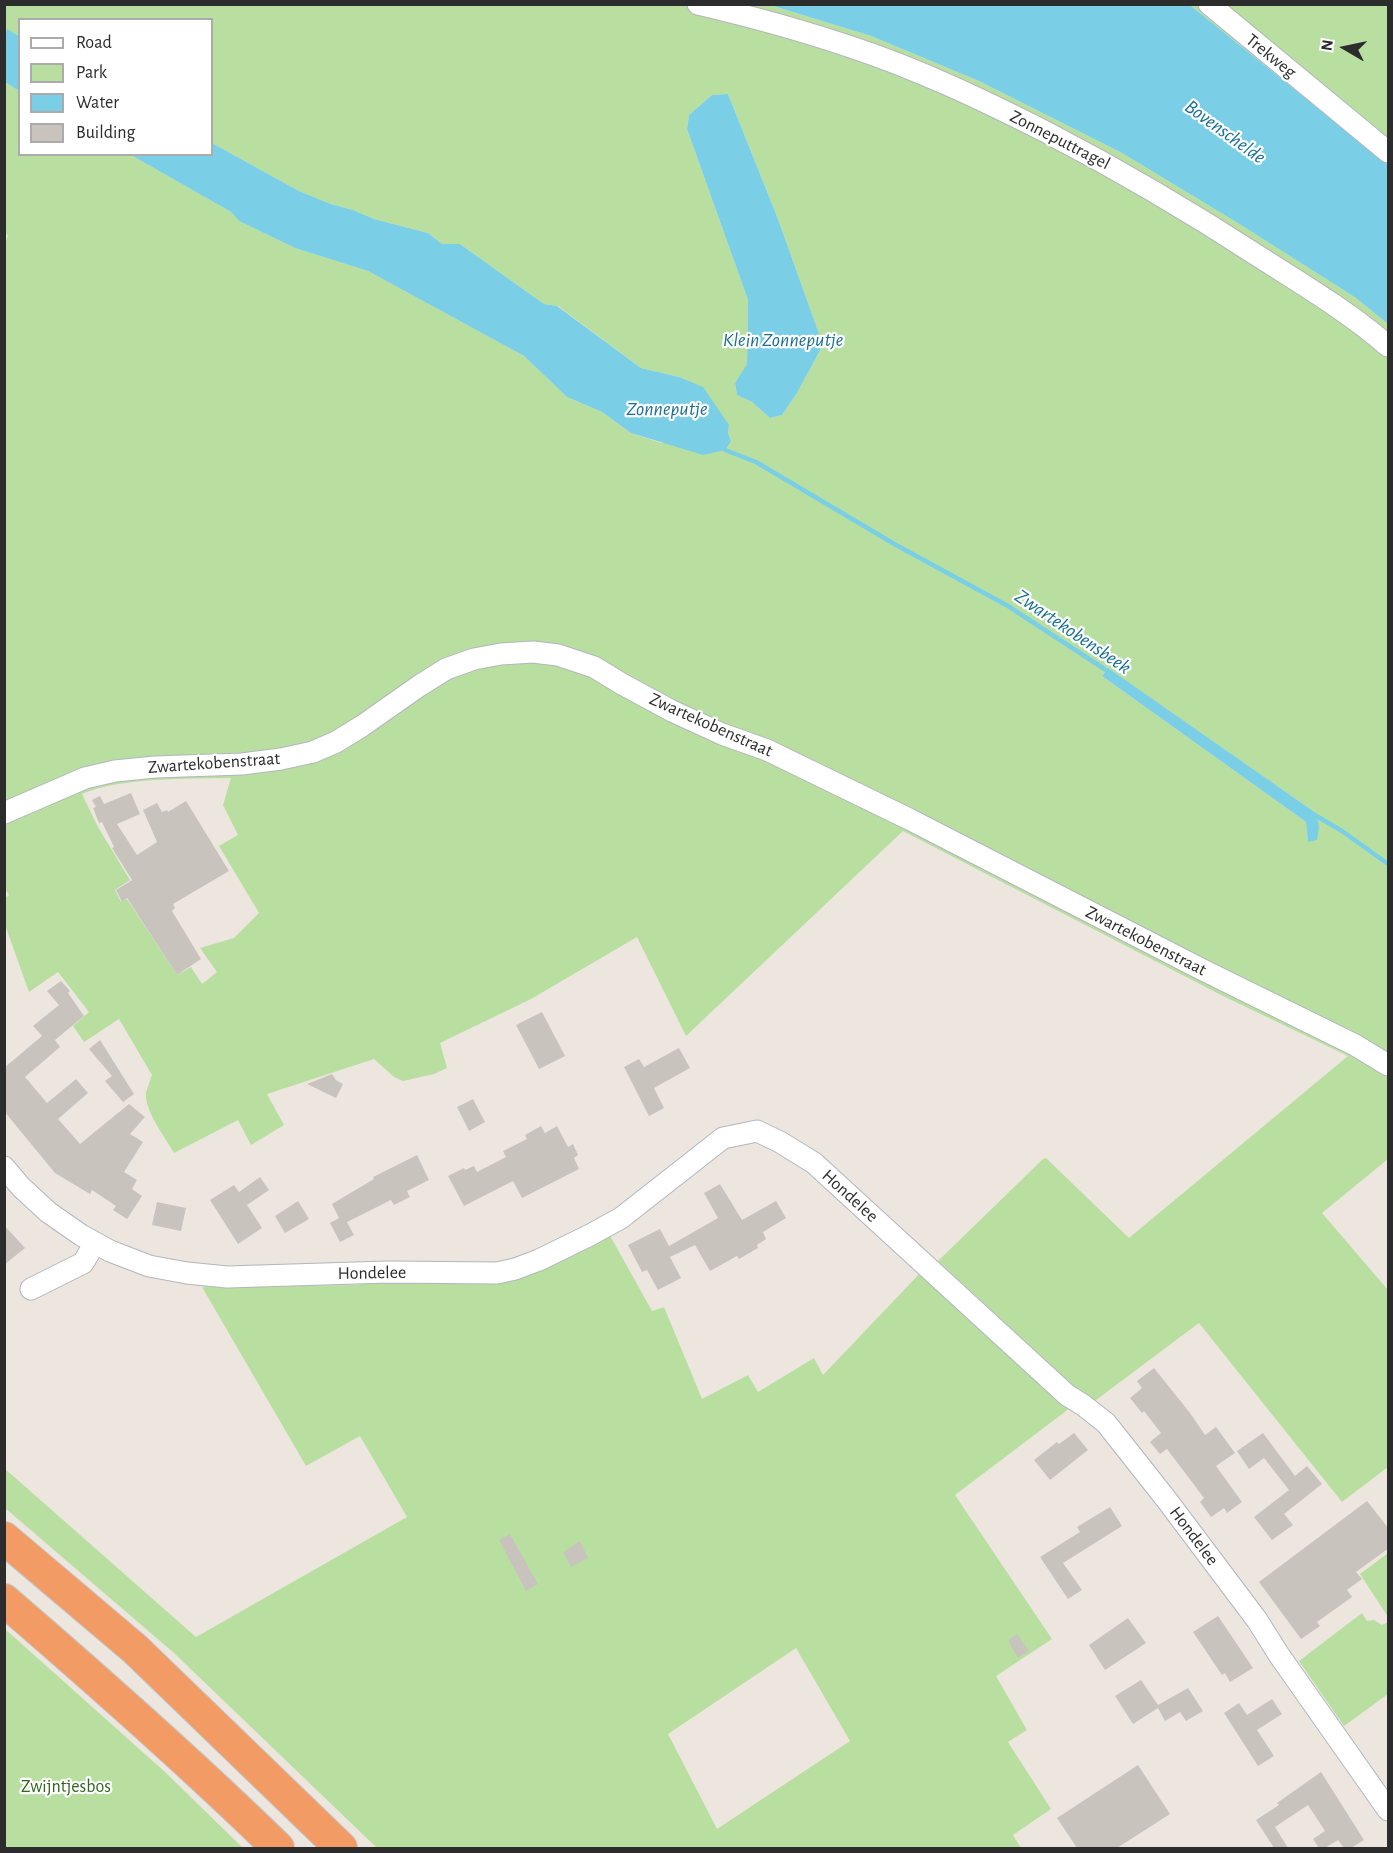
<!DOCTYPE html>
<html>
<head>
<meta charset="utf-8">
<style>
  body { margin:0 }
  #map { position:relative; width:1393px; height:1853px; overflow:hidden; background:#ece6df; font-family:"Alegreya Sans",sans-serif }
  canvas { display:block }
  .frame { position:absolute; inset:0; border:6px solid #2c2c2c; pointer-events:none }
  .legend { position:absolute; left:18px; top:18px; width:195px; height:138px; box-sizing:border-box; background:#fff; border:2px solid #ababab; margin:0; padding:8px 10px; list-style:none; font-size:18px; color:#2c2c2c }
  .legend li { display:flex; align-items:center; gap:12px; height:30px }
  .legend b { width:30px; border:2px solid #ababab }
  .north { position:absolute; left:1315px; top:18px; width:60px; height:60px; -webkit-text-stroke:4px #fff; paint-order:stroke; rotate:279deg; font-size:16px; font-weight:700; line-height:24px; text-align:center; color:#2c2c2c }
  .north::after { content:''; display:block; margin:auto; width:21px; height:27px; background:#2c2c2c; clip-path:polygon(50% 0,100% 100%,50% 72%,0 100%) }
</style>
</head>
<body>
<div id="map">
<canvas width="1393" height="1853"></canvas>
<div class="frame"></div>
<ul class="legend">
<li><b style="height:8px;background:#fff"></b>Road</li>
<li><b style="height:16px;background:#b8dfa0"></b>Park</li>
<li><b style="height:16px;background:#7acfe6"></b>Water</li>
<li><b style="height:16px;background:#c8c4bd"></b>Building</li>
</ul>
<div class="north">N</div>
</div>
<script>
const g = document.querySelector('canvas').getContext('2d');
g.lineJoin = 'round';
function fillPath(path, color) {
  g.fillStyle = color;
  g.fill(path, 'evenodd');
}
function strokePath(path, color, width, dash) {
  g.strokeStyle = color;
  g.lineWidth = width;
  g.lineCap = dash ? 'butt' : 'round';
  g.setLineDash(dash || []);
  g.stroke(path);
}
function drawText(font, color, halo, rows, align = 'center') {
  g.font = font + ' "Alegreya Sans",sans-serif';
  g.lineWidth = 4.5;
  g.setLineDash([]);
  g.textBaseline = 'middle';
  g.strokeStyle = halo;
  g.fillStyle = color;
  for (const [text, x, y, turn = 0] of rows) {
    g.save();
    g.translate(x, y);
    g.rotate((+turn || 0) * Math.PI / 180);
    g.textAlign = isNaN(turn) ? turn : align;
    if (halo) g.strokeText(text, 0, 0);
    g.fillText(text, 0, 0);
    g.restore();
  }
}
const green = new Path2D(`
  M5 4 770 5 871 36 979 81 1122 153 1241 225 1356 298 1388 324V1159L1322 1213 1388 1290V1467L1342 1502 1199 1323 1092 1403 938 1261 1043 1159 1046 1158 1129 1238 1348 1056 1221 995 903 831 686 1036 637 937 531 999 440 1043 447 1068 434 1074 403 1081 394 1077 374 1059 267 1094 284 1125 251 1145 238 1120 174 1153C166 1139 144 1110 146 1093 147 1088 150 1081 152 1075L119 1019 84 1042 73 1026 89 1012 58 972 29 992 5 925V898L9 895 4 887V246L8 235 4 233 5 82 19 91 20 154 131 155 231 212 239 221 295 248 368 271 524 356 567 397 602 412 631 433 661 443 731 441 728 433 729 425 679 377 641 368 558 306 544 304 460 244H442L428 233 374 219 353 210 331 204 299 191 212 143V20H20L19 36 8 30 5 37ZM728 94 778 219 823 345 797 393 782 415 770 418 752 402 737 395 735 383 747 365 748 300 687 129 689 115 712 95ZM1107 668 1316 813 1308 841 1306 822 1102 676ZM231 778 223 805 238 835 219 846 259 913 234 938 200 948 217 972 202 984 191 967 177 975 127 899 121 902 115 890 130 880 98 827 82 794C121 777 188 779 231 778Z
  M1190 5H1388V165Z
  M608 1232 652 1311 664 1307 702 1399 748 1375 758 1392 814 1358 823 1375 924 1269 1070 1408 955 1495 1052 1639 996 1676 1027 1730 1008 1742 1051 1809 1013 1835 1021 1848H377L174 1653 5 1508 4 1468 196 1637 407 1517 360 1436 306 1466 202 1287 357 1285 380 1280 535 1272 571 1256ZM796 1648 850 1741 717 1829 668 1734Z
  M1388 1553V1617L1360 1574Z
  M1362 1613 1367 1621 1374 1620 1382 1625 1388 1622V1694L1344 1726 1299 1661Z
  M5 1629 165 1772 243 1848H5Z`);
const water = new Path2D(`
  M770 5H1190L1388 165V324L1356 298 1241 225 1122 153 979 81 871 36Z
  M7 29 19 36V91L5 82V37Z
  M728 94 778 219 823 345 797 393 782 415 770 418 752 402 737 395 735 383 747 364 748 300 687 129 689 115 712 95Z
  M212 143 299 191 331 204 353 210 374 219 428 233 442 244H460L544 304 557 306 641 368 679 377 703 387 729 425 728 433 731 441 725 450 703 455 631 433 602 412 567 397 524 356 368 271 295 248 239 221 231 212 131 155 212 154Z
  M1108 668 1316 813 1319 827 1317 840 1308 842 1306 822 1102 676Z`);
const stream = new Path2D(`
  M725 450 756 462 896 545 1008 606 1109 672
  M1313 814 1342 831 1388 864`);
const building = new Path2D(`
  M131 793 140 814 117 824 137 855 157 842 143 810 157 803 162 812 167 810 168 812 186 801 229 871 173 904 175 908 172 911 201 959 177 975 127 898 122 902 116 890 132 880 112 848 114 847 102 822 99 823 93 808 96 807 92 800 100 796 104 804Z
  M61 981 70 991 68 993 84 1016 55 1040 60 1047 25 1077 47 1103 76 1079 88 1093 58 1119 80 1144 129 1104 145 1117 130 1134 143 1142 124 1172 137 1180 132 1189 142 1196 127 1219 113 1210 116 1206 92 1190 90 1194 55 1173 4 1111V1068L42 1036 33 1026 59 1005 47 991Z
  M542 1012 565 1056 539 1069 516 1025Z
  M100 1040 134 1094 123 1102 105 1081 112 1076 89 1049Z
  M679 1048 690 1068 654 1088 664 1108 649 1116 624 1067 639 1059 644 1067Z
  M332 1074 336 1080 343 1084 336 1098 307 1084Z
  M473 1099 485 1122 469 1131 457 1107Z
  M541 1126 545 1133 557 1126 568 1147 573 1144 578 1155 574 1158 579 1169 522 1198 513 1181 464 1206 448 1176 464 1168 465 1170 474 1166 477 1172 506 1157 503 1151 527 1139 525 1135Z
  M417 1155 429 1180 407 1191 410 1197 394 1205 391 1200 347 1222 354 1235 340 1242 330 1223 339 1218 332 1204 374 1179 373 1177Z
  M260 1177 269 1190 247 1205 262 1228 238 1244 210 1200 234 1185 239 1192Z
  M720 1184 742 1220 776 1201 786 1218 763 1232 766 1239 757 1245 758 1248 739 1259 737 1256 710 1271 695 1245 670 1257 681 1278 658 1290 647 1270 642 1272 628 1245 660 1229 669 1246 718 1218 704 1193Z
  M298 1201 309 1219 285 1233 275 1216Z
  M157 1202 186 1208 181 1231 152 1225Z
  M4 1225 25 1248 4 1265Z
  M1154 1368 1190 1413 1205 1435 1216 1427 1235 1453 1216 1466 1242 1502 1227 1513 1224 1508 1211 1517 1200 1502 1204 1498 1167 1449 1160 1454 1150 1442 1161 1433 1144 1411 1142 1413 1130 1398 1142 1388 1137 1381Z
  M1074 1433 1088 1450 1050 1480 1034 1460 1057 1442 1059 1444Z
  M1263 1433 1295 1476 1307 1466 1322 1484 1284 1514 1293 1525 1272 1540 1254 1517 1289 1490 1264 1458 1249 1469 1237 1451Z
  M1367 1501 1389 1529V1548L1356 1572 1362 1579 1347 1590 1352 1597 1317 1622 1320 1626 1301 1639 1259 1582Z
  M1110 1507 1122 1526 1063 1563 1082 1590 1068 1599 1040 1557 1080 1532 1077 1527Z
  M510 1534 538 1584 526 1591 499 1540Z
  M580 1541 588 1558 571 1567 563 1552Z
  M1218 1616 1253 1668 1230 1682 1225 1673 1222 1675 1193 1632Z
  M1128 1618 1146 1643 1105 1670 1089 1645Z
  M1017 1634 1029 1651 1018 1658 1008 1641Z
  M1141 1680 1158 1705 1188 1688 1203 1711 1186 1721 1180 1712 1165 1721 1158 1708 1133 1724 1115 1696Z
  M1272 1699 1282 1714 1257 1730 1274 1756 1258 1766 1224 1713 1239 1703 1247 1715Z
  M1138 1765 1170 1814 1117 1848H1077L1057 1818Z
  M1321 1772 1364 1840 1351 1848H1344L1338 1840 1325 1848H1319L1313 1839 1325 1831 1308 1805 1275 1827 1288 1848H1274L1256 1820 1279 1805 1277 1803Z`);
const minor = new Path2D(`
  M698 4C749 16 801 30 851 47 918 69 983 100 1046 132 1119 170 1189 211 1258 256 1302 284 1349 312 1388 346
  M1209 4 1388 152
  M4 813 85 778 115 771 155 767 242 764 281 759 313 752 336 742 362 726 419 686 446 669 474 659 501 654 533 652 558 655 594 667 622 684 672 711 722 734 767 750 909 819 1201 969 1355 1045 1388 1065
  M4 1167 21 1187 48 1212 81 1235 110 1251 149 1266 187 1273 227 1277 388 1272 497 1273 515 1269 539 1260 590 1235 621 1218 723 1138 757 1131 780 1142 814 1163 1067 1395 1083 1405 1106 1423 1166 1499 1257 1620 1279 1655 1388 1810
  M31 1289 83 1263 95 1243`);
const highway = new Path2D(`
  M4 1538 135 1649 341 1848
  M4 1600C98 1681 190 1762 278 1848`);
const streetNames = [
  ["Trekweg",1271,56,39],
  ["Zonneputtragel",1060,140,27],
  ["Zwartekobenstraat",711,725,24],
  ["Zwartekobenstraat",214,763,-4],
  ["Zwartekobenstraat",1146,941,27],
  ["Hondelee",850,1196,42],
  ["Hondelee",372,1273,-1],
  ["Hondelee",1194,1536,53]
];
const parkNames = [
  ["Zwijntjesbos",66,1787]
];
const waterNames = [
  ["Bovenschelde",1225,132,36],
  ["Klein Zonneputje",783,340],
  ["Zonneputje",667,409],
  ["Zwartekobensbeek",1073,632,34]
];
fillPath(green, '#b8dfa0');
fillPath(water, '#7acfe6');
strokePath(stream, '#7acfe6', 4.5);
fillPath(building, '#c8c4bd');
strokePath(minor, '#b2b6be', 23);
strokePath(highway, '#c4c4c4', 34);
strokePath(minor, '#fff', 21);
strokePath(highway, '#f29b64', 32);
drawText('18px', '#2c2c2c', '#fff', streetNames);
drawText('18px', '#326420', '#fff', parkNames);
drawText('italic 20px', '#186f94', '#fff', waterNames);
</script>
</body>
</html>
